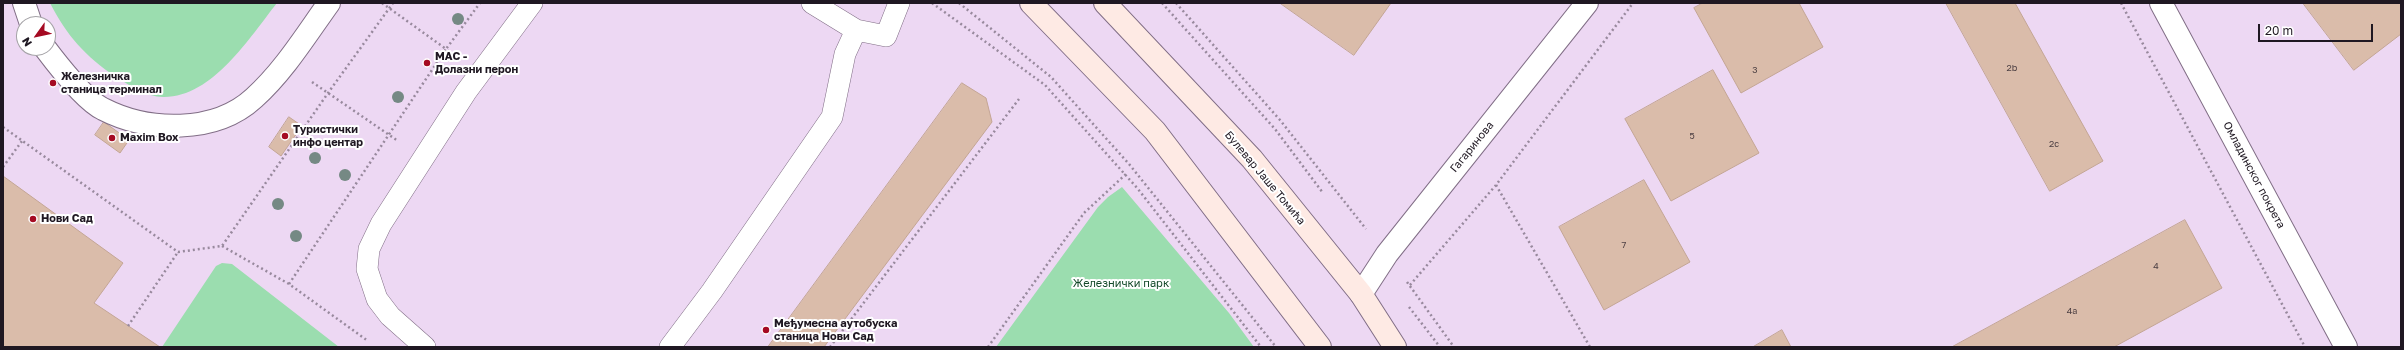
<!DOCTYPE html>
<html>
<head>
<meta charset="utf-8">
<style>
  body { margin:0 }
  #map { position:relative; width:2404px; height:350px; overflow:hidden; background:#edd8f3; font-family:"Golos Text",sans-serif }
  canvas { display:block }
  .frame { position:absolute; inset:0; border:4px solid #1f1822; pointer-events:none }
  .north { position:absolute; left:16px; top:16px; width:40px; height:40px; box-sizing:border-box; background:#fff; border:1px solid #a5a3a7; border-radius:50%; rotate:237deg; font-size:11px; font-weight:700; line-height:16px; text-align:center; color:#1f1822 }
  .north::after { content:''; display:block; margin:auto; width:14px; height:18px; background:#a50a22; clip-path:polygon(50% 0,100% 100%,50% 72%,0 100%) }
  .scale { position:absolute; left:2258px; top:24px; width:115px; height:18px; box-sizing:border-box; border:2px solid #1f1822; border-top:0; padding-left:5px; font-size:12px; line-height:14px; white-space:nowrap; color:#1f1822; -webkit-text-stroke:3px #fff; paint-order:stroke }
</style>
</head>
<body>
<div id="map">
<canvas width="2404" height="350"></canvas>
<div class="frame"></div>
<div class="north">N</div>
<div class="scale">20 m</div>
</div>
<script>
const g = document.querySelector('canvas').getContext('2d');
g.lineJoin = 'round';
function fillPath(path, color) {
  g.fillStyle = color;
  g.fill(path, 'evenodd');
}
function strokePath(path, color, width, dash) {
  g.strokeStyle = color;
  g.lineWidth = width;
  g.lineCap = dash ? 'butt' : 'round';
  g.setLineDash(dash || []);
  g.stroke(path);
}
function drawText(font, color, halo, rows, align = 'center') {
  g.font = font + ' "Golos Text",sans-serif';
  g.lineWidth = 4;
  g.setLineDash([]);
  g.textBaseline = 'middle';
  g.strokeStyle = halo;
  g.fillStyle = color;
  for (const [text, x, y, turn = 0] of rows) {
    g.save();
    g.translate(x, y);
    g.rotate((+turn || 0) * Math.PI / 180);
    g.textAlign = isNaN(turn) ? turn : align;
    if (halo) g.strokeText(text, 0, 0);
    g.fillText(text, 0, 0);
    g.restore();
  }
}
const green = new Path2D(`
  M50 3H277C250 37 212 98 163 97 147 97 129 85 116 77 85 56 67 36 50 3Z
  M1122 187 1229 313 1254 347H996L1098 207 1108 197Z
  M222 263 232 264 339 347H162L216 266Z`);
const building = new Path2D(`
  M1280 3H1391L1354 55Z
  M1703 3H1799L1823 47 1741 93 1694 8Z
  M1946 3H2015L2103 161 2050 191Z
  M2303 3H2401V34L2354 70Z
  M1713 70 1759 153 1671 201 1625 119Z
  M962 83 986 98 992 122 824 347H768Z
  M289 117 302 126 281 156 269 147Z
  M104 122 129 140 120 153 95 135Z
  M3 176 123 263 94 303 160 347H3Z
  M1644 180 1690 262 1604 310 1559 227Z
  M2185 220 2222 288 2114 347H1952Z
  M1782 330 1791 347H1753Z`);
const path = new Path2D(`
  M382 3 446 49 480 3
  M932 3 1045 85 1138 189 1261 347
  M959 3 1051 77 1129 164 1276 347
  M1162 3 1275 129 1323 193
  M1176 3 1280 120 1366 229
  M2121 3 2305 347
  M312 82 398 141
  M3 127 178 252 222 246 328 93 393 3
  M3 167 22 141
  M1496 185 1590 347
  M222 246 289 284 368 341
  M1407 282 1454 347
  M289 284 446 49 454 55
  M1410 285 1496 185 1633 3
  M1409 307 1440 347
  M128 326 178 252
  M830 347 1019 99
  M988 347 1084 213 1126 174`);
const service = new Path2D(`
  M812 3 856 30 886 36 899 3
  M425 347 390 316 377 299 367 269 369 249 381 224 466 92 532 3
  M670 347 712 291 832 117 845 54 856 30`);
const minor = new Path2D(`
  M24 3 31 24
  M2161 3 2346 347
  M45 48C57 64 86 101 103 109 148 132 215 134 254 98 284 71 306 35 329 3
  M1361 294 1387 254 1587 3`);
const secondary = new Path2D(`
  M1031 3 1155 131 1320 347
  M1105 3 1252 159 1361 294 1395 347`);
const trees = [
  [458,19],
  [398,97],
  [315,158],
  [345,175],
  [278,204],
  [296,236]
];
const markers = [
  [427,63,4,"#a50a22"],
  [53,83,4,"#a50a22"],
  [285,136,4,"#a50a22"],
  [112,138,4,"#a50a22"],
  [33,219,4,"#a50a22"],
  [766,330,4,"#a50a22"]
];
const numberNames = [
  ["2b",2012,68],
  ["3",1755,70],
  ["5",1692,136],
  ["2c",2054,144],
  ["7",1624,245],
  ["4",2156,266],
  ["4a",2072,311]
];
const poiNames = [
  ["МАС -",435,57],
  ["Долазни перон",435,70],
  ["Железничка",61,77],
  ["станица терминал",61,90],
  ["Туристички",293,130],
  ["инфо центар",293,143],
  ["Maxim Box",120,138],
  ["Нови Сад",41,219],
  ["Међумесна аутобуска",774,324],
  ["станица Нови Сад",774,337]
];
const streetNames = [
  ["Гагаринова",1472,147,-51],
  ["Омладинског покрета",2254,175,62],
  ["Булевар Јаше Томића",1265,178,50]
];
const parkNames = [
  ["Железнички парк",1121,284]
];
fillPath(green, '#9bddaf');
fillPath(building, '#dabcaa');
strokePath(building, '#c3a594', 1);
strokePath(service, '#816e86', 22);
strokePath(minor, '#816e86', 24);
strokePath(secondary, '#816e86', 24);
strokePath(path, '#98899d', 2.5, [2, 3]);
strokePath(service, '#fff', 21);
strokePath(minor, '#fff', 22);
strokePath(secondary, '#feeae4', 22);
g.fillStyle = '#758984';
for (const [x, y] of trees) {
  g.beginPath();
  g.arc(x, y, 6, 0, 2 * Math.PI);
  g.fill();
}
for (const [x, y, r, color] of markers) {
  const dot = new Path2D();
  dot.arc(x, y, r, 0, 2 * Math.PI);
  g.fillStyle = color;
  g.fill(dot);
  strokePath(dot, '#fff', 1.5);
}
drawText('9px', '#4e4144', null, numberNames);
drawText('bold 11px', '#1f1822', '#fff', poiNames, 'left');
drawText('11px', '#1f1822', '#fff', streetNames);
drawText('11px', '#134929', '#fff', parkNames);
</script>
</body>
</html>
